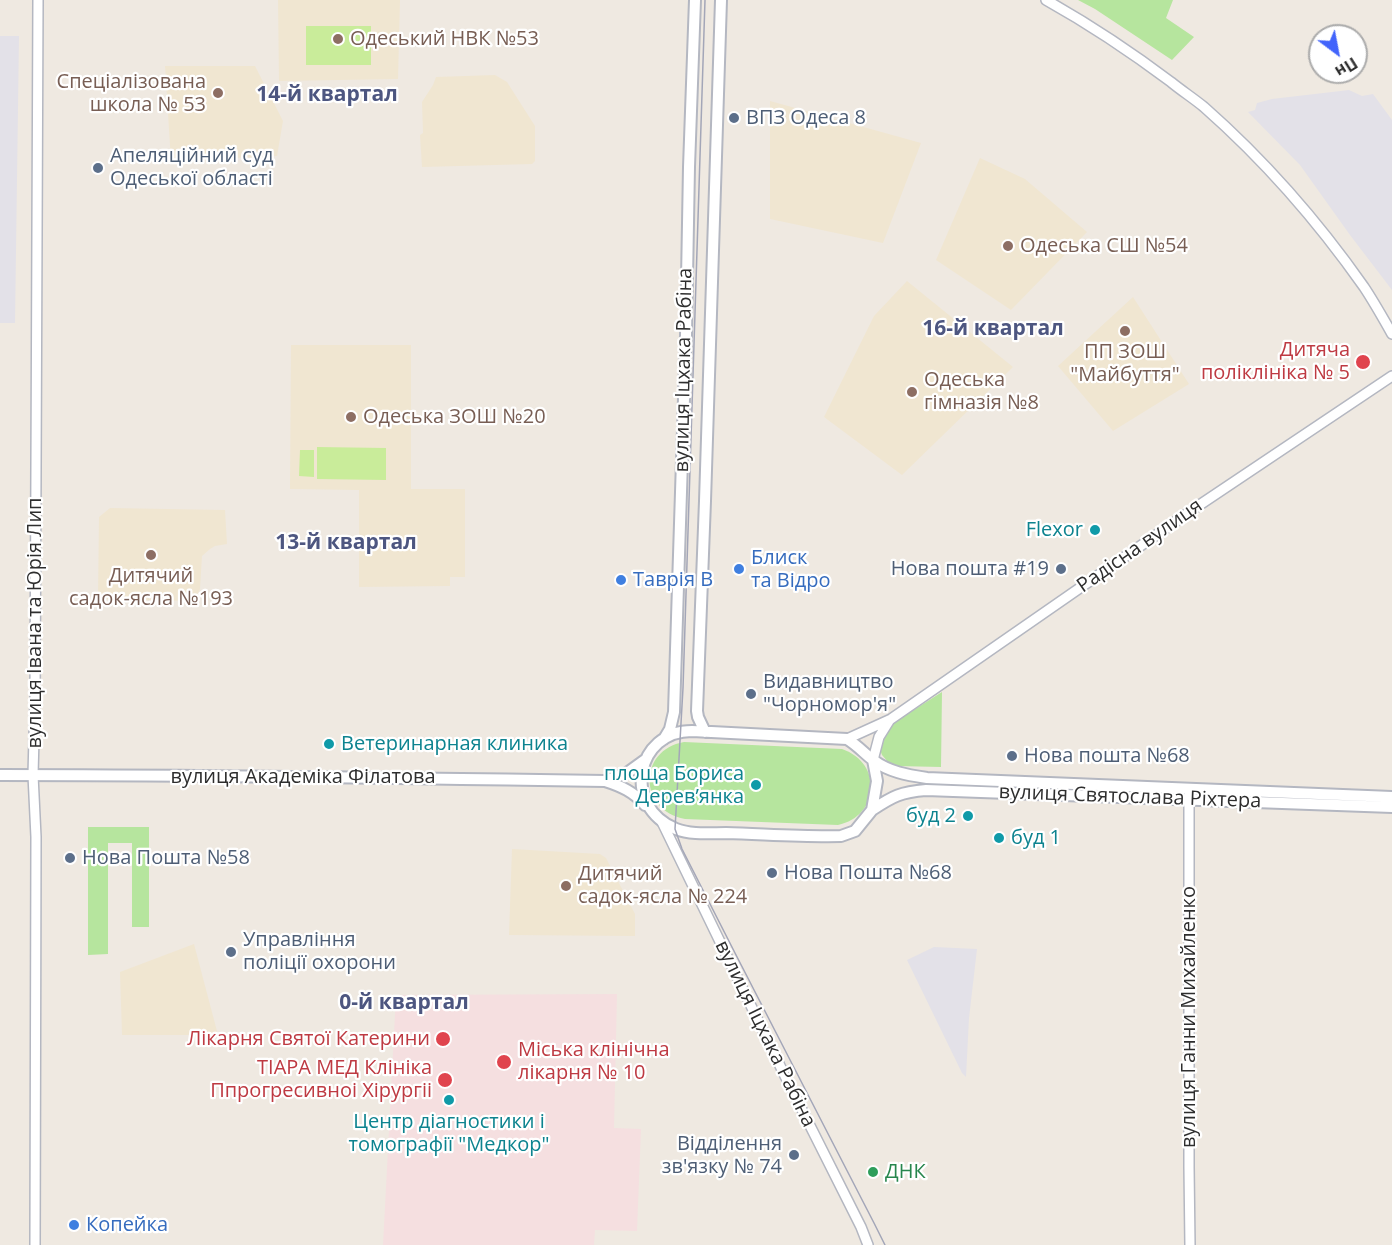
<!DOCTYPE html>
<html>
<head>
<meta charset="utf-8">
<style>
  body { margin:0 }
  #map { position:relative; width:1392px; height:1245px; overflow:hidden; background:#efe9e1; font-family:"Open Sans",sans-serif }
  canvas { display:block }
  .north { position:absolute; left:1308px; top:24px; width:60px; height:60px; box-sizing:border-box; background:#fff; border:2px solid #ababab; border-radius:50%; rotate:148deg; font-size:16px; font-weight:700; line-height:24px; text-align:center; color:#2e2e2e }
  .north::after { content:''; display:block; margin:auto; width:21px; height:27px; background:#4264fb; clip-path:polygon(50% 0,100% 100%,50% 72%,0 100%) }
</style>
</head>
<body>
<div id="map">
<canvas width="1392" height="1245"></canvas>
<div class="north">Пн</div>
</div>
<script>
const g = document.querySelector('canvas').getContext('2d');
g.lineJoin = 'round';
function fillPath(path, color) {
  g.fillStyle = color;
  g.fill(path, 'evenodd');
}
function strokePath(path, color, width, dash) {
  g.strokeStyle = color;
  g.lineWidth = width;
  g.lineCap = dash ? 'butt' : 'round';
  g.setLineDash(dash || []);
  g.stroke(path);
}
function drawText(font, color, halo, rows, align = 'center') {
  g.font = font + ' "Open Sans",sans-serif';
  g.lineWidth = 4.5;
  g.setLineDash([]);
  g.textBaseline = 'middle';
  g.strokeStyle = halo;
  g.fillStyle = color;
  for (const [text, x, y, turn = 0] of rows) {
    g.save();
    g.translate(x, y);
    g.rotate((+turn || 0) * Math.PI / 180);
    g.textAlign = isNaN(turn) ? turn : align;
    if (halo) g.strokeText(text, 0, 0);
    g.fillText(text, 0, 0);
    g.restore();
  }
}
const industrial = new Path2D(`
  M0 36H19L15 323H0Z
  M1349 90 1362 96 1373 94 1392 120V290L1350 235 1300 165 1248 112 1255 110 1257 103 1272 99Z
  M934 947 977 949 969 1018 966 1077 962 1073 907 960Z`);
const education = new Path2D(`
  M278 0H400L398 79 279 81Z
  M165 66H255L283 121 277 156 171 161Z
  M495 75 507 82 535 126V161L532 164 422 167 420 135 423 133 422 102 433 85 436 77Z
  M770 101 921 143 883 243 770 219Z
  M980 158 1025 179 1087 232 1011 310 936 260Z
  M907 281 1013 367 902 475 824 417 874 316Z
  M1133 297 1189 384 1113 431 1058 366Z
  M291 345H411V489H465V577H450V586L359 587V490L290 489Z
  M110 508 225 510 227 544 215 546 210 549 202 556 200 589 196 597 190 601 106 599 98 597 99 517Z
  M512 849 600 854 606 858 635 914V936L509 935Z
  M194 944 218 1035H122L120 972Z`);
const medical = new Path2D(`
  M617 994 614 1128 641 1129 637 1231 595 1230 594 1245H383L396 995Z`);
const green = new Path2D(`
  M1078 0H1173L1166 18 1194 37 1172 60 1095 9Z
  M942 692 941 767 896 766 888 762 882 755 880 750 881 737 887 727Z
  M684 742 842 749C883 763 880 816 838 825L685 819C638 810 638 750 684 742Z
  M88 827H149V927H132V843H108V954L88 955Z`);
const pitch = new Path2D(`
  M306 26H371V65H306Z
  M317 447 386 448V480L317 479Z
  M300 450H314V477L299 476Z`);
const tertiary = new Path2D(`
  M1046 0C1089 24 1131 52 1171 82 1182 91 1193 98 1204 107 1263 159 1319 223 1364 287 1374 302 1383 318 1392 334
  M847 739 891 719 1198 506 1392 376
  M873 760 879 737 889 721
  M1189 794V1167L1190 1245
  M662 822 784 1074 861 1227 868 1245
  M35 1245 36 837 33 775 35 699 38 0`);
const secondary = new Path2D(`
  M705 732 698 717 697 711 705 501 721 0
  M664 739 670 729 674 712 686 335 689 167 695 0
  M873 760 877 781 872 810 855 831 841 836C803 837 764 834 726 833 710 833 691 835 676 829 621 806 636 731 692 731L847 739C857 745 864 753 873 760 889 772 907 775 927 778L1392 797
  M0 775C202 775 404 778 605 781 621 786 634 792 645 805
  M605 781 627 773 645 760
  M872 810C893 796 901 792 926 790L1392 807`);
const tram = new Path2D(`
  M705 0 683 688 675 829 682 849 735 953 874 1223 885 1245`);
const markers = [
  [338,39,6,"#8d6e63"],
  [218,93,6,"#8d6e63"],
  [734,118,6,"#5c6f8a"],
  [98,168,6,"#5c6f8a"],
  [1008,246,6,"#8d6e63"],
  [1125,331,6,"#8d6e63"],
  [1363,362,8,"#e0444e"],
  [912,392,6,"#8d6e63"],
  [351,417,6,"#8d6e63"],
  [1095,530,6,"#0f9aa8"],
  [151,555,6,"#8d6e63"],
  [739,569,6,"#3f7fe0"],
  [1061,569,6,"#5c6f8a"],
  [621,580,6,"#3f7fe0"],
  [751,694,6,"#5c6f8a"],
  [329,744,6,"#0f9aa8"],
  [1012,756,6,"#5c6f8a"],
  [756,785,6,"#0f9aa8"],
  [968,816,6,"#0f9aa8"],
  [999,838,6,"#0f9aa8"],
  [70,858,6,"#5c6f8a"],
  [772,873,6,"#5c6f8a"],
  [566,886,6,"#8d6e63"],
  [231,952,6,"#5c6f8a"],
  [443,1039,8,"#e0444e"],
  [504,1062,8,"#e0444e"],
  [445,1080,8,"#e0444e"],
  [449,1100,6,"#0f9aa8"],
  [794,1155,6,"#5c6f8a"],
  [873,1172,6,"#2e9e5b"],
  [74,1225,6,"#3f7fe0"]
];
const educationNames = [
  ["Одеський НВК №53",350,39],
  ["Спеціалізована",206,82,"right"],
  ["школа № 53",206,105,"right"],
  ["Одеська СШ №54",1020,246],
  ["ПП ЗОШ",1125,352,"center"],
  ["\"Майбуття\"",1125,375,"center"],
  ["Одеська",924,380],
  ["гімназія №8",924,403],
  ["Одеська ЗОШ №20",363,417],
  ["Дитячий",151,576,"center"],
  ["садок-ясла №193",151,599,"center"],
  ["Дитячий",578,874],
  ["садок-ясла № 224",578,897]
];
const serviceNames = [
  ["ВПЗ Одеса 8",746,118],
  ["Апеляційний суд",110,156],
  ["Одеської області",110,179],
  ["Нова пошта #19",1049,569,"right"],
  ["Видавництво",763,682],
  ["\"Чорномор'я\"",763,705],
  ["Нова пошта №68",1024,756],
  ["Нова Пошта №58",82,858],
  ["Нова Пошта №68",784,873],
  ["Управління",243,940],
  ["поліції охорони",243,963],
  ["Відділення",782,1144,"right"],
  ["зв'язку № 74",782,1167,"right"]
];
const healthNames = [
  ["Дитяча",1350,350],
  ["поліклініка № 5",1350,373],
  ["Лікарня Святої Катерини",430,1039],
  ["Міська клінічна",518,1050,"left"],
  ["лікарня № 10",518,1073,"left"],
  ["ТІАРА МЕД Клініка",432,1068],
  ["Ппрогресивноі Хірургіі",432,1091]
];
const streetNames = [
  ["вулиця Іцхака Рабіна",684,370,-89],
  ["Радісна вулиця",1140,546,-35],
  ["вулиця Івана та Юрія Лип",35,623,-90],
  ["вулиця Академіка Філатова",303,777],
  ["вулиця Святослава Ріхтера",1130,797,2],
  ["вулиця Ганни Михайленко",1189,1017,-90],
  ["вулиця Іцхака Рабіна",765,1034,64]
];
const cultureNames = [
  ["Flexor",1083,530],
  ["Ветеринарная клиника",341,744,"left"],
  ["площа Бориса",744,774],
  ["Деревʼянка",744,797],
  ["буд 2",956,816],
  ["буд 1",1011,838,"left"],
  ["Центр діагностики і",449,1122,"center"],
  ["томографії \"Медкор\"",449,1145,"center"]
];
const shopNames = [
  ["Блиск",751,558],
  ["та Відро",751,581],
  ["Таврія В",633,580],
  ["Копейка",86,1225]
];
const leisureNames = [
  ["ДНК",885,1172]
];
const neighbourhoodNames = [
  ["14-й квартал",327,95],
  ["16-й квартал",993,329],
  ["13-й квартал",346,543],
  ["0-й квартал",404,1003]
];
fillPath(industrial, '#e3e1e8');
fillPath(education, '#f0e6d1');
fillPath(medical, '#f5dfe0');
fillPath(green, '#b6e59e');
fillPath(pitch, '#c9ec9a');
strokePath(tertiary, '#b4b7c1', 12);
strokePath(secondary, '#b4b7c1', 14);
strokePath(tertiary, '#fff', 9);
strokePath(secondary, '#fff', 10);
strokePath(tram, '#a3a6b8', 1.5);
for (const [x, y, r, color] of markers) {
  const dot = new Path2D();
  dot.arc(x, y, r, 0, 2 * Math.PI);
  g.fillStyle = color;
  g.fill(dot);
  strokePath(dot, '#fff', 2);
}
drawText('20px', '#785e54', '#fff', educationNames, 'left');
drawText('20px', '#4e5e75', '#fff', serviceNames, 'left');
drawText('20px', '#be3a42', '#fff', healthNames, 'right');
drawText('20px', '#2e2e2e', '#fff', streetNames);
drawText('20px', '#0d838f', '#fff', cultureNames, 'right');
drawText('20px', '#366cbe', '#fff', shopNames, 'left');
drawText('20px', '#27864d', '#fff', leisureNames, 'left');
drawText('bold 21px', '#4d5680', '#fff', neighbourhoodNames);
</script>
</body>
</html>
